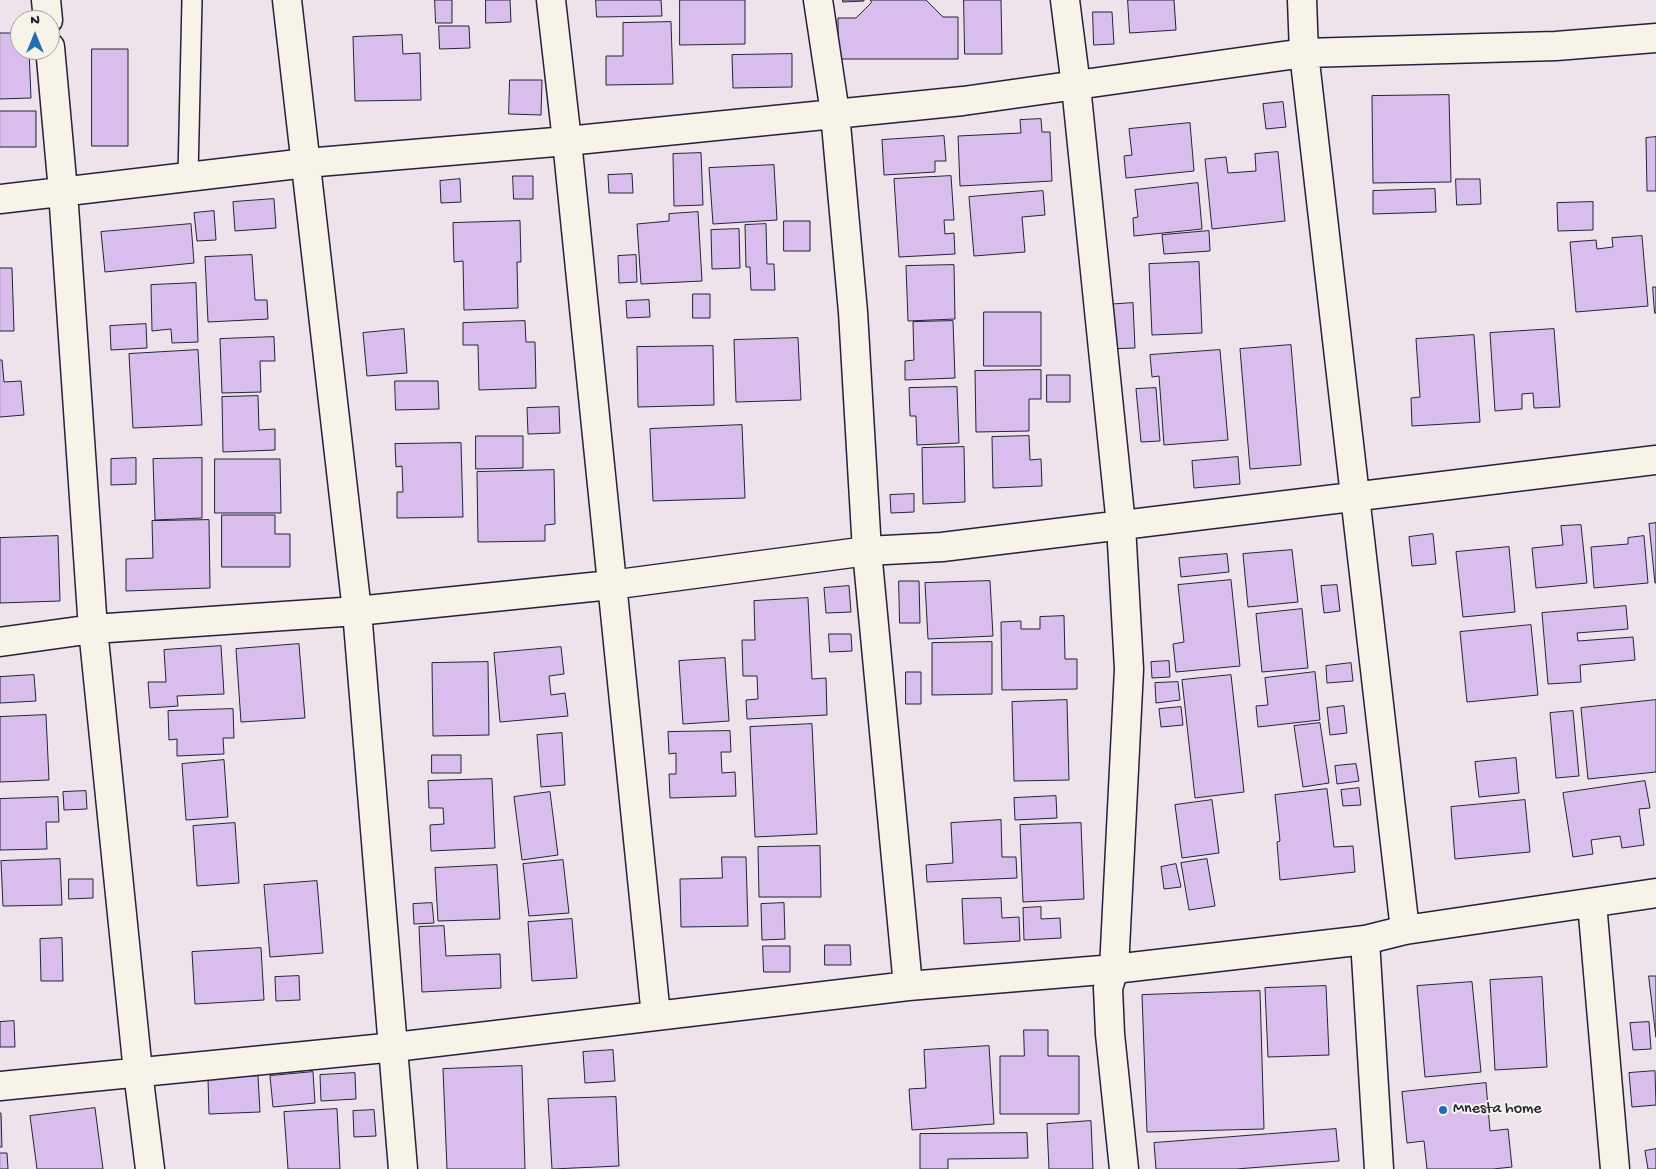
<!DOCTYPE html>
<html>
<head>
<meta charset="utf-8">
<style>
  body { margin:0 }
  #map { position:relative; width:1656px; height:1169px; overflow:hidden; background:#eee3ea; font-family:"Gochi Hand",sans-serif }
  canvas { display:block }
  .north { position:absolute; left:10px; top:10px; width:50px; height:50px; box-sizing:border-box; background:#f7f3e8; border:1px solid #a29fa3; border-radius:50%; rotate:0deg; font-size:14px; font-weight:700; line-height:20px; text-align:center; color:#22223b }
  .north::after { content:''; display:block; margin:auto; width:18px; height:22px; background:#1f6fb2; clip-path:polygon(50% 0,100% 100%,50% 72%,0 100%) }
</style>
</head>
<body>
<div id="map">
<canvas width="1656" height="1169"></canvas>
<div class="north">N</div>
</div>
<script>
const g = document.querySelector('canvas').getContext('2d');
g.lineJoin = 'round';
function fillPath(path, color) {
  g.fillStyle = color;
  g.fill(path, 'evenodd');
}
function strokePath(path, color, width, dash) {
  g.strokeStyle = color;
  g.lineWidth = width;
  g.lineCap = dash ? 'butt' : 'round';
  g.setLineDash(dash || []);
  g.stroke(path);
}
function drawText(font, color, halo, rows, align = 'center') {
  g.font = font + ' "Gochi Hand",sans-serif';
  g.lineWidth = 4;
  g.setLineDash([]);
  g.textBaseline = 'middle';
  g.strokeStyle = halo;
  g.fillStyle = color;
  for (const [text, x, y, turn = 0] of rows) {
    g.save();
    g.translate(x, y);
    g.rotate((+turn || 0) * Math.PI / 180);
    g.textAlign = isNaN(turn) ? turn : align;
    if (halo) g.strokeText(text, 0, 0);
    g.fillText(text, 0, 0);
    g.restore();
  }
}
const building = new Path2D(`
  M435 0H452V23H436Z
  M486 0H510L511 22 486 23Z
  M596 0H661L662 16 597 17Z
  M680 0H745V44L680 45Z
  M843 0H864V1L843 2Z
  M871 0H926L943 17H958V59H838V18H856L871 3Z
  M964 0H1001L1002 54H965Z
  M1128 0H1174L1176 30 1130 33Z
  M1093 12H1112L1114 44 1094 45Z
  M671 22 673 84 606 85V56H623V23Z
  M439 26H469L470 48 440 49Z
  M0 33H20V50H29L31 98 0 99Z
  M402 35 403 54 420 53 421 100 355 101 353 37Z
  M92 49H128V146H92Z
  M792 54V87L733 88 732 55Z
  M510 80H542L541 115 509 114Z
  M1449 95 1451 182 1373 183 1372 96Z
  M1283 102 1286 127 1266 129 1263 104Z
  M0 111H36V147H0Z
  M1041 119 1042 132H1050L1052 181 960 186 958 136 1021 133 1020 120Z
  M1190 123 1194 171 1126 178 1124 156 1132 155 1129 129Z
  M944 136 946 161H935V172L884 175 882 140Z
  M1656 137V191H1647L1646 138Z
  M1278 152 1285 221 1212 229 1205 159 1226 157 1228 173 1256 171 1255 154Z
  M701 153 703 205 674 206 673 154Z
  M774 165 777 220 713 224 709 168Z
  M632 174 633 193H609L608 175Z
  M513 176H533V199H514Z
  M951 176 954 220H944L945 234 954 233 955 254 899 257 894 179Z
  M460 179 461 202 441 203 440 181Z
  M1456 179H1480L1481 204 1457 205Z
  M1198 183 1202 229 1134 236 1133 218 1138 217 1135 190Z
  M1435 189 1436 212 1373 214V191Z
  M1043 191 1045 215 1022 217 1025 252 974 256 969 197Z
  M274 199 276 228 235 231 233 202Z
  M1593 202V230L1558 231 1557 203Z
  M214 211 216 240 197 241 194 213Z
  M698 212 702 281 641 284 637 224 669 221V214Z
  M520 221 521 262H517L518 308 464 310 463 261 454 262 453 223Z
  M784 221H810V251H784Z
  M191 224 194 263 105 272 101 232Z
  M766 224 767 264H774L775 290H751L750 267H746L745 225Z
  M739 229 740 268 712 269 711 230Z
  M1209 231 1210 251 1164 254 1162 235Z
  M1642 236 1648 306 1576 312 1570 242 1596 240 1597 249 1613 247 1612 238Z
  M252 255 255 300H267L268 319 208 322 205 257Z
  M636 255 637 282 619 283 618 256Z
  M1199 262 1202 333 1152 335 1149 264Z
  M954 265 955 319 908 321 906 266Z
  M0 268H12L14 331H0Z
  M196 283 198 342 172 343 171 329 152 331 151 285Z
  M1653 287H1656V313H1655Z
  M693 294H710V318H693Z
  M649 300 650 317 627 318 626 301Z
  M1133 303 1135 348 1106 349 1104 305Z
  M984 312H1041V366H984Z
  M525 321 526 342H535L536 388 479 390 478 345H463V323Z
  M953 321 955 378 905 380V361L914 360 913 322Z
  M146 324 147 348 111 350 110 326Z
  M404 329 407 373 367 376 363 333Z
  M1554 329 1560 407 1534 408 1533 393 1522 394V409L1495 411 1490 333Z
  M1474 335 1480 422 1412 426 1411 398 1420 397 1416 339Z
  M274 337 275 361H260L261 392 222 393 220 339Z
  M798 338 801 400 736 402 734 340Z
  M1291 345 1301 465 1250 469 1240 349Z
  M713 346 714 405 638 407 637 347Z
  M198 350 202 425 133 428 129 354Z
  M1220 350 1228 440 1164 445 1159 376 1152 377 1150 355Z
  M0 360H2L4 382 21 381 24 415 0 417Z
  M1041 370V399H1029V431L976 432 975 371Z
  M1047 375H1070V402H1047Z
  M395 381H438L439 409 396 410Z
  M957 387 959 443 917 445 916 416H910L909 388Z
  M1156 388 1160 441 1141 442 1136 389Z
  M258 396 259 430 275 429V450L223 452 222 397Z
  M559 407 560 433 528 434 527 408Z
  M742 425 745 498 653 501 650 429Z
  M476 436H523V468L476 469Z
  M1029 436 1030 460 1041 459 1042 486 993 488 992 437Z
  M461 443 463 517 397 518V492H403L402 466 396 467 395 444Z
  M964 447 965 502 923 504 922 448Z
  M1238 457 1240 484 1194 488 1192 461Z
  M136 458V484L111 485V459Z
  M202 458V518L155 520 153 459Z
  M215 459H280L281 513H215Z
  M554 470 555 524 545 525V541L478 542 477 472Z
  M914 494V512L891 513 890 495Z
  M222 515H275V534H290V567H222Z
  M209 520 210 588 126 591V559L153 558 152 521Z
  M1656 523V583H1655L1649 524Z
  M1581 525 1587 583 1536 588 1532 548 1563 545 1561 526Z
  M1433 534 1436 564 1412 566 1409 537Z
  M58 536 60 601 0 603V538Z
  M1644 536 1648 583 1594 588 1591 547 1628 544V538Z
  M1509 547 1515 612 1463 617 1456 552Z
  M1292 550 1298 602 1248 607 1243 554Z
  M1227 554 1229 572 1181 577 1179 558Z
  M1231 580 1240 666 1176 672 1173 644 1184 642 1178 585Z
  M899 581H919L920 623H900Z
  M990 581 993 636 928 639 925 583Z
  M1337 585 1340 611 1324 613 1321 586Z
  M849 586 851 612 826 613 824 588Z
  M808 598 812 679 826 678 827 715 747 719 746 700 758 699 757 676H743L742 640H755L754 601Z
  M1626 606 1628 629 1577 633 1578 641 1633 637 1635 660 1580 665 1581 682 1548 684 1542 613Z
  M1302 609 1308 668 1262 672 1256 614Z
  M1064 616 1065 659H1077V689L1002 690 1001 622 1021 621V629H1040V617Z
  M1531 625 1538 695 1467 702 1460 632Z
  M829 634H851L852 651 830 652Z
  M992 642V694L932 695V643Z
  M299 644 305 718 241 722 236 649Z
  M221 646 224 694 177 696 178 706 150 708 148 682H166L164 650Z
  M561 647 564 674 549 676 551 695 565 693 568 716 500 722 494 653Z
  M725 658 729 721 683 724 679 661Z
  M1169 661 1170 677 1152 678 1151 662Z
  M488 662 489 735 433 736 432 663Z
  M1351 663 1353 681 1327 683 1326 666Z
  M906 672H921V704H906Z
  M1315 672 1320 720 1258 727 1256 706 1268 705 1265 678Z
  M34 675 36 701 0 703V677Z
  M1231 675 1244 792 1195 798 1182 680Z
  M1178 682 1180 700 1156 703 1155 683Z
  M1067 700 1069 780 1014 781 1012 702Z
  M1656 700V772L1588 779 1581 708Z
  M1344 706 1347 733 1330 735 1327 708Z
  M1181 707 1183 725 1161 727 1159 709Z
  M233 709 234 738H223L224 754 177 756V739L169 740 168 711Z
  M1573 711 1579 776 1556 778 1550 713Z
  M46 715 49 780 0 782V717Z
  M1320 723 1329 783 1303 787 1294 726Z
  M812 724 817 834 755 837 750 727Z
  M730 731 731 752H721L722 773 735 772 736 796 670 798 669 774H676V753L669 754 668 732Z
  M562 733 565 785 541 787 537 735Z
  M432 755H461V773H432Z
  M1516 758 1519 793 1479 797 1475 762Z
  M224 760 228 817 186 820 182 764Z
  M1356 764 1359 781 1337 784 1335 766Z
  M492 779 495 848 431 851 430 825 444 824 443 808H429L428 781Z
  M1645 781 1650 808 1639 809 1644 845 1622 848 1620 836 1591 840 1593 854 1573 857 1563 793Z
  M1359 788 1361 805 1343 806 1341 790Z
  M1327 789 1334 847 1353 846 1355 872 1280 880 1277 842 1280 841 1275 795Z
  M86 791 87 809 64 810 63 792Z
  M550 792 558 855 522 860 514 797Z
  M1056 796 1057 818 1015 820 1014 798Z
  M58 797 59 822H46L47 849 0 850V799Z
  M1212 800 1219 853 1182 858 1175 805Z
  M1525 800 1530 852 1455 859 1451 807Z
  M1001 820 1002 857H1016L1017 878 927 882 926 865 953 863 951 823Z
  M235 823 239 883 197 886 193 826Z
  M1081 823 1084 899 1023 902 1020 825Z
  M820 846 821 897H759L758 847Z
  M722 857H746L748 926 681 927 680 879 722 878Z
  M60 859 62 905 3 906 1 861Z
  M1207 859 1215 906 1189 910 1181 863Z
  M563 860 569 913 529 916 523 864Z
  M1176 864 1181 887 1164 889 1161 867Z
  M497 865 500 919 438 921 435 868Z
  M69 879H93V898L69 899Z
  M317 881 323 953 270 957 264 885Z
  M1001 898 1002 918 1019 917 1020 941 964 944 962 899Z
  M432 903 434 923 414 924 413 904Z
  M784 903 785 939 762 940 761 904Z
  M1041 907V919L1060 918 1061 938 1024 940 1023 908Z
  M572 919 577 978 532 981 528 922Z
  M444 926 446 956 500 954 501 988 422 992 419 927Z
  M62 938 63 981H41L40 939Z
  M825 945H850L851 965H825Z
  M763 946H790V972H764Z
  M261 948 264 1000 195 1004 192 952Z
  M299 976 300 1000 276 1001 275 977Z
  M1649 976H1656V1037Z
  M1542 977 1547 1067 1495 1070 1490 980Z
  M1472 982 1481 1072 1425 1077 1417 986Z
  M1326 986 1329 1055 1268 1057 1265 988Z
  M1260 991 1264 1129 1147 1132 1142 995Z
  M14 1021 15 1047H0V1022Z
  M1649 1022 1651 1049 1633 1050 1630 1023Z
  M1024 1030H1048V1056H1079V1114H1000V1056H1024Z
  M989 1046 994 1124 912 1130 909 1089 926 1088 924 1050Z
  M613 1050 615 1081 585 1083 583 1052Z
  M522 1066 525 1169H447L443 1069Z
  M1655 1071 1656 1105 1632 1107 1629 1073Z
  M313 1072 315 1103 273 1107 270 1076Z
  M355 1073 356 1099 321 1101 320 1075Z
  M258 1076 260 1112 209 1114 208 1079Z
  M1486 1083 1490 1131 1508 1129 1512 1167 1493 1169H1427L1424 1141 1407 1143 1402 1092Z
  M616 1097 619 1166 552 1169 548 1099Z
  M95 1108 103 1169H37L30 1116Z
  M337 1109 340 1169H288L284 1112Z
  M374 1110 376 1136 354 1137 353 1111Z
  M0 1113H1L2 1147H0Z
  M1091 1121 1093 1169H1049L1047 1124Z
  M1336 1129 1339 1161 1236 1169H1156L1154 1143Z
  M1027 1133 1028 1158 948 1159V1169H920V1134Z
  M1656 1149V1169H1648L1645 1151Z
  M0 1153H7L8 1169H0Z`);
const lane = new Path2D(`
  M188 176 192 0`);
const street = new Path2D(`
  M46 0 48 20
  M287 0 357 611 403 1169
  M551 0 567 141 656 1016
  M818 0 835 113 853 312 867 551 908 986
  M1065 0 1076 86 1121 525 1129 669 1114 969 1108 988 1110 1034 1124 1169
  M1302 0 1304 53 1405 930
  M50 47 63 191 93 629 138 1072 150 1169
  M0 199 306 163 567 141 963 101 1304 53 1556 46 1656 38
  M0 642 93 629 357 611 611 585 867 551 942 547 1656 460
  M1592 903 1615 1169
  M1365 940 1379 1169
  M0 1086 395 1047 908 986 1114 969 1365 940 1405 930 1656 893`);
const markers = [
  [1443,1110,5,"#1f6fb2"]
];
const poiNames = [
  ["Mnesta home",1453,1110]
];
fillPath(building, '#d9beed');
strokePath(building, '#22223b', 1);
strokePath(lane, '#22223b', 22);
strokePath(street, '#22223b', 31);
strokePath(lane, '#f7f3e8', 19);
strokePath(street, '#f7f3e8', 28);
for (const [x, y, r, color] of markers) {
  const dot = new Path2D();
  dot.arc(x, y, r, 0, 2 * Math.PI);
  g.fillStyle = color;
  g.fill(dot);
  strokePath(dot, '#f7f3e8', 2);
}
drawText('16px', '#22223b', '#f7f3e8', poiNames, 'left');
</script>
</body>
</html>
